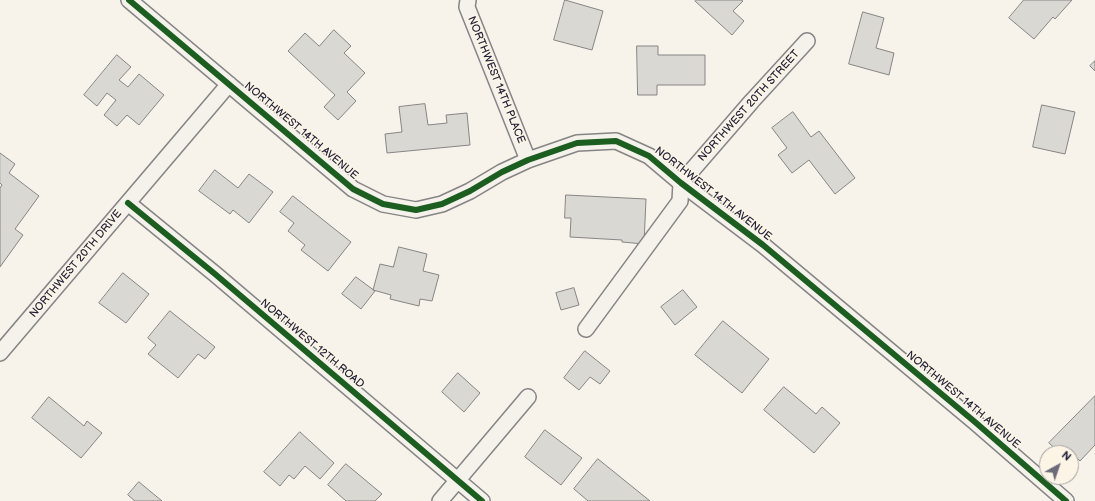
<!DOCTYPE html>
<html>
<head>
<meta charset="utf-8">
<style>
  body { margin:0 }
  #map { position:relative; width:1095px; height:501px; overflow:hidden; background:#f7f3ea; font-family:"Balsamiq Sans",sans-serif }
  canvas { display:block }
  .north { position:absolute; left:1039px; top:445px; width:40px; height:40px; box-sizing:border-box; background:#fcf5e5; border:1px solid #a5a1a1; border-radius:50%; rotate:40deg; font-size:11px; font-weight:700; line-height:16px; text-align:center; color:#22223b }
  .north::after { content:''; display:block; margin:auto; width:14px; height:18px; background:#6d6b78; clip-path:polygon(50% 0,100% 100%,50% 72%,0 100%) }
</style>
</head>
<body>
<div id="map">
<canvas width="1095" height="501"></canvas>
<div class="north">N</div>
</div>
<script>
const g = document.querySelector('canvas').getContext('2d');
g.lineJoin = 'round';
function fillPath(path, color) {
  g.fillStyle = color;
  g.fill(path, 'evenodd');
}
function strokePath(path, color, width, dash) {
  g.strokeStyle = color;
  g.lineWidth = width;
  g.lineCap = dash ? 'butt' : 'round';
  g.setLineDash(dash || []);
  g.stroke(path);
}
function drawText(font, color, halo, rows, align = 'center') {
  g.font = font + ' "Balsamiq Sans",sans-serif';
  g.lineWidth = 3;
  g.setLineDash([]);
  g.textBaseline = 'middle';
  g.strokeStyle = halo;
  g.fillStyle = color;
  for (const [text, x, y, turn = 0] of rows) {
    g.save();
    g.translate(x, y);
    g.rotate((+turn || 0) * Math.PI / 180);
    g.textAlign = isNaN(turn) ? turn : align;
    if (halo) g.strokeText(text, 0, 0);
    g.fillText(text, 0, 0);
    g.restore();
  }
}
const building = new Path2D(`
  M565 0 603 11 592 50 554 40Z
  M696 0H741L743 1 733 11 744 21 732 35 695 1Z
  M1024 0H1072L1055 19 1053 17 1034 39 1009 18Z
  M863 12 884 18 876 48 894 53 889 75 849 64Z
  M334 30 351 46 344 53 365 73 347 92 356 101 338 120 324 107 335 95 288 51 305 33 319 46Z
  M637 46H658V55H705V85H657V95H638Z
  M117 55 131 67 119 80 128 87 139 74 164 95 139 125 127 115 117 126 104 115 116 100 107 93 97 106 84 95Z
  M1095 61V71L1090 66Z
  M425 104 428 125 447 123 446 115 467 113 470 145 387 153 385 134 402 132 399 107Z
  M1042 105 1075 112 1065 154 1033 147Z
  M793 112 811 137 819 131 855 178 835 194 809 160 792 173 778 155 787 148 772 128Z
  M0 153 15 164 9 173 39 196 15 229 23 235 0 267V188L2 185 0 183Z
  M215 170 238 188 249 174 273 192 249 223 233 210 230 214 199 191Z
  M566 195 646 199 644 244 622 242V240L570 237 571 218H565Z
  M293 196 351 242 328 271 301 250 305 245 288 231 294 223 280 212Z
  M399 247 427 254 423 271 439 275 432 301 420 299 419 306 390 299 391 295 373 290 380 264 393 267Z
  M123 273 149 294 126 323 99 303Z
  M356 277 375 291 361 309 342 294Z
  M574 288 579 305 561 310 556 293Z
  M683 290 697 307 675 325 661 307Z
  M170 311 215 347 205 359 198 354 178 378 148 354 156 345 148 338Z
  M723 321 769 359 742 393 695 355Z
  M585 351 610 371 600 384 590 377 579 390 564 378Z
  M458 373 480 393 464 412 442 392Z
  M784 387 816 414 822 407 840 423 814 453 764 410Z
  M1095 396V445L1080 461 1072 453 1071 454V453H1060L1049 443Z
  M49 397 84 426 87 421 102 433 81 458 32 418Z
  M545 430 582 458 561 485 525 457Z
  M300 432 334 463 320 479 305 466 294 479 289 475 280 486 264 472Z
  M598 459 650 501H588L574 489Z
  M346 464 382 494 375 501H346L328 485Z
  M139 482 162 501H135L128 495Z`);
const street = new Path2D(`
  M129 0 353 189 383 204 416 210 442 204 470 191 502 172 528 160 577 143 616 141 649 156 681 183 763 245 975 422 1066 501
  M468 0 467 7 528 160
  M128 203 215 274 482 501
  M586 329 680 201 681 183 752 101 807 41
  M0 353 229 84
  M440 501 528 397`);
const cycleway = new Path2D(`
  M129 0 353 189 383 204 416 210 442 204 470 191 502 172 528 160 577 143 616 141 649 156 681 183 763 245 975 422 1066 501
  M128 203 215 274 482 501`);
const streetNames = [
  ["NORTHWEST 14TH PLACE",496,80,68],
  ["NORTHWEST 20TH STREET",749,106,-48],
  ["NORTHWEST 14TH AVENUE",301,131,40],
  ["NORTHWEST 14TH AVENUE",713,194,38],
  ["NORTHWEST 20TH DRIVE",76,264,-50],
  ["NORTHWEST 12TH ROAD",312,344,40],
  ["NORTHWEST 14TH AVENUE",963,400,40]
];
fillPath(building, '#dad8d2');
strokePath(building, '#868485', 1);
strokePath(street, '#868485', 18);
strokePath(street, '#f5f2ec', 15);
strokePath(cycleway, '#1b5e20', 6);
drawText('11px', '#22223b', '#fcf5e5', streetNames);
</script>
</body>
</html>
